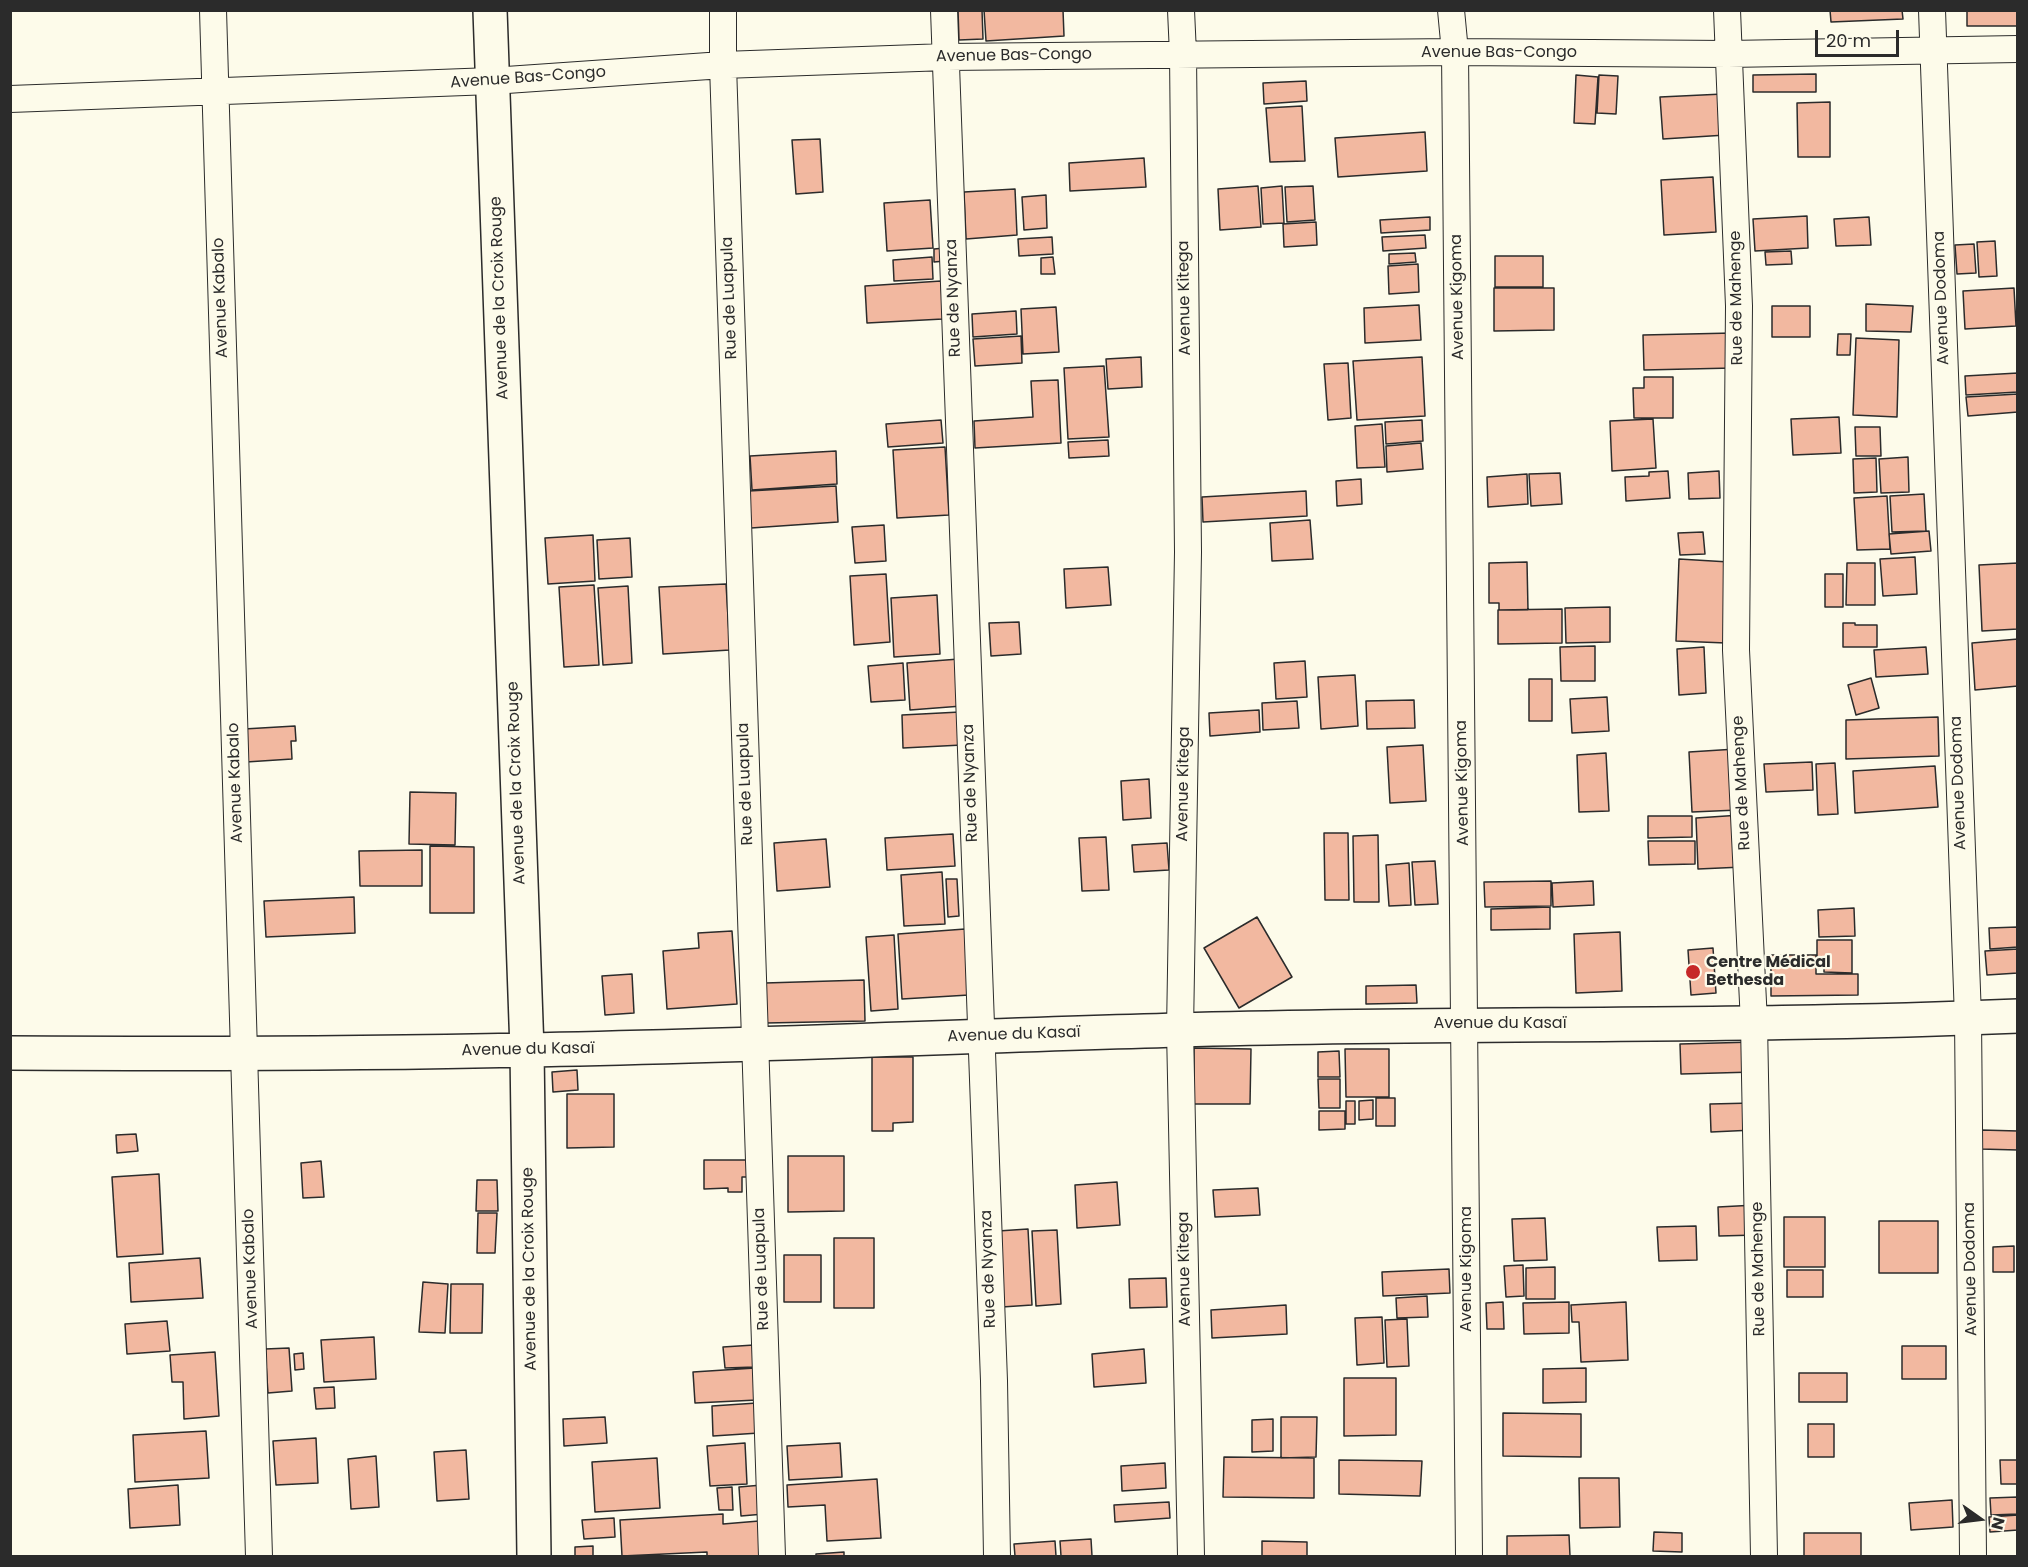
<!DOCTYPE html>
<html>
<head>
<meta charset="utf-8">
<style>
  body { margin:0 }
  #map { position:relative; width:2028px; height:1567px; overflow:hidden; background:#fdfbea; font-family:Poppins,sans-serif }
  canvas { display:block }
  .frame { position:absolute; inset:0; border:12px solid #2b2b2b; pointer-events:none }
  .north { position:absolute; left:1950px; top:1489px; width:60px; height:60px; -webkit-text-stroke:4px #fdfbea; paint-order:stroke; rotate:104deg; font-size:16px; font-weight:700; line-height:24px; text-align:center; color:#2b2b2b }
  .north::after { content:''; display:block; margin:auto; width:21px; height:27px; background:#2b2b2b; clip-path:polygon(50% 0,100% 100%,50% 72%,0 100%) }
  .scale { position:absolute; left:1815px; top:30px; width:84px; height:27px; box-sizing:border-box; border:3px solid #2b2b2b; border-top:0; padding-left:8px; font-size:18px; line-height:21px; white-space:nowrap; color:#2b2b2b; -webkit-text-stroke:4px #fdfbea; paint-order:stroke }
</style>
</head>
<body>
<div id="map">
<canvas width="2028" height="1567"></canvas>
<div class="frame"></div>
<div class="north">N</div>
<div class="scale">20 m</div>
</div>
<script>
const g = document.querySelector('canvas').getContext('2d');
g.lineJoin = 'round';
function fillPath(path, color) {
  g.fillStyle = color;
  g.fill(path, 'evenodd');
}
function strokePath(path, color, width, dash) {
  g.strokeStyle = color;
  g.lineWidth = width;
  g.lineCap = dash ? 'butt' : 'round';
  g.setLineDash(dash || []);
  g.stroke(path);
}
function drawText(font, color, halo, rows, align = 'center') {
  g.font = font + ' Poppins,sans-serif';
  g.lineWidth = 4.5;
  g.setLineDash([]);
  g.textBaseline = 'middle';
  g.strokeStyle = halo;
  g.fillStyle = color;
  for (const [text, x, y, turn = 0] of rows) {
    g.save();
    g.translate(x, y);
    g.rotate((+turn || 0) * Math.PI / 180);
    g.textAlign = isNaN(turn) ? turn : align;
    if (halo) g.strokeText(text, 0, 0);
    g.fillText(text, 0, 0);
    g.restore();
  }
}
const building = new Path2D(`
  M958 10H982L983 39 959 40Z
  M984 10H1063L1064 36 986 41Z
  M1830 10H1902L1903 19 1831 22Z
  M1967 10H2018V26H1967Z
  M1816 74V92H1753V75Z
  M1576 75 1598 77 1595 124 1574 123Z
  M1599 75 1618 76 1616 114 1597 113Z
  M1306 81 1307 101 1264 104 1263 83Z
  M1723 94 1726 135 1663 139 1660 97Z
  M1830 102V157H1798L1797 103Z
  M1302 106 1305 161 1270 162 1266 108Z
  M1425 132 1427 171 1338 177 1335 138Z
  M820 139 823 192 796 194 792 140Z
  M1144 158 1146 187 1070 191 1069 163Z
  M1713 177 1716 232 1664 235 1661 180Z
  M1258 186 1261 227 1220 230 1218 189Z
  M1282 186 1284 223 1263 224 1261 188Z
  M1313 186 1315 220 1287 222 1285 187Z
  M1015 189 1017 235 966 239 964 192Z
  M1046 195 1047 228 1024 230 1022 197Z
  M930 200 933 248 887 251 884 203Z
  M1807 216 1808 248 1755 251 1753 219Z
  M1430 217V230L1381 233 1380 220Z
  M1869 217 1871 245 1836 246 1834 219Z
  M1316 222 1317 245 1284 247 1283 224Z
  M1425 235 1426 248 1383 251 1382 237Z
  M1052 237 1053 254 1019 256 1018 239Z
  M1995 241 1997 276 1979 277 1977 242Z
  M1974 244 1976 273 1957 274 1955 245Z
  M945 248V261L934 262V249Z
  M1791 251 1792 264 1766 265 1765 252Z
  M1415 253 1416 262 1389 264V254Z
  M1495 256H1543V287H1495Z
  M932 257 933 279 894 281 893 260Z
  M1053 257 1055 274H1041V258Z
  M1418 264 1419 292 1389 294 1388 266Z
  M941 281 943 319 867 323 865 286Z
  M1494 288H1554V330L1494 331Z
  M2014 288 2016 326 1965 329 1963 291Z
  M1866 304 1913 306 1911 332 1866 331Z
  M1419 305 1421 340 1365 343 1364 308Z
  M1772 306H1810V337H1772Z
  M1056 307 1059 352 1023 354 1021 309Z
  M1016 311 1017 334 973 337 972 314Z
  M1733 333V368L1644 370 1643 335Z
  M1838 334H1851L1850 355H1837Z
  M1021 336 1022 363 975 366 973 339Z
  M1856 338 1899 340 1897 417 1853 415Z
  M1141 357 1142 387 1108 389 1106 359Z
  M1422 357 1425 416 1357 420 1353 361Z
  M1348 363 1351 418 1328 420 1324 364Z
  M1104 366 1109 437 1068 439 1064 368Z
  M2018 373V392L1966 395 1965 376Z
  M1644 377H1673V418H1634L1633 388H1644Z
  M1058 380 1061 443 975 448 974 421 1033 417 1031 381Z
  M2018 394V412L1968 416 1966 397Z
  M1839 417 1841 453 1793 455 1791 419Z
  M1653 419 1656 468 1612 471 1610 421Z
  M941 420 943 443 888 447 886 424Z
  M1422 420 1423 441 1386 444 1385 422Z
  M1382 424 1385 467 1357 468 1355 426Z
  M1855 427H1880L1881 456H1856Z
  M1108 440 1109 456 1069 458 1068 442Z
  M1421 443 1423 469 1387 472 1386 446Z
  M945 447 949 515 897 518 893 450Z
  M836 451 837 484 752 490 750 456Z
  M1908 457 1909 492 1881 493 1879 459Z
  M1876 458 1877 492 1854 493 1853 459Z
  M1668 471 1670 498 1626 501 1625 477 1649 476V472Z
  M1719 471 1720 498 1689 499 1688 473Z
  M1560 473 1562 504 1531 506 1529 474Z
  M1527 474 1528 504 1488 507 1487 477Z
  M1361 479 1362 504 1337 506 1336 481Z
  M836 486 838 522 751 528 749 491Z
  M1306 491 1307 516 1203 522 1202 497Z
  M1924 494 1926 531 1892 532 1890 496Z
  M1887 496 1890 549 1857 550 1854 498Z
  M1310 520 1313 559 1272 561 1270 523Z
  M884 525 886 561 855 563 852 527Z
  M1929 531 1931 551 1891 554 1889 534Z
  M1703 532 1705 554 1680 555 1678 533Z
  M593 535 595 581 548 584 545 538Z
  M630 538 632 577 599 579 597 540Z
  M1915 557 1917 594 1883 596 1880 559Z
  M1679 559 1729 562 1726 643 1676 641Z
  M1527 562 1528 610H1499V603H1489V563Z
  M1847 563H1875V605H1846Z
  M2018 563V629L1982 631 1979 565Z
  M1108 567 1111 605 1066 608 1064 569Z
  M886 574 890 642 854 645 850 576Z
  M1825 574H1843V607H1825Z
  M726 584 730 650 663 654 659 587Z
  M594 585 599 665 564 667 559 587Z
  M628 586 632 663 603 665 598 588Z
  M937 595 940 654 894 657 891 598Z
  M1610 607V642L1566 643 1565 608Z
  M1562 609V643L1498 644V610Z
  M1019 622 1021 654 991 656 989 623Z
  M1843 623H1855V625H1877V647H1843Z
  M2018 639V686L1975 690 1972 643Z
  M1595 646V681H1561L1560 647Z
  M1704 647 1706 693 1679 695 1677 649Z
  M1926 647 1928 674 1876 677 1874 650Z
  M959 659 962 706 910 710 907 663Z
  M1305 661 1307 697 1276 699 1274 663Z
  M903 663 905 700 871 702 868 666Z
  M1355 675 1358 726 1321 729 1318 677Z
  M1871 678 1879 708 1856 715 1848 685Z
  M1529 679H1552V721H1529Z
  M1607 697 1609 731 1572 733 1570 699Z
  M1414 700 1415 728 1367 729 1366 701Z
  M1297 701 1299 728 1263 730 1262 703Z
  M1259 710 1260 732 1210 736 1209 713Z
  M960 712 962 745 903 748 902 715Z
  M1938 717 1939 756 1846 759V720Z
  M295 726 296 741H291L292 759 246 762 244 729Z
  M1423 745 1426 801 1390 803 1387 747Z
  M1736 749 1738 810 1692 812 1689 752Z
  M1606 753 1609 811 1579 812 1577 755Z
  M1812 762 1813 790 1766 792 1764 764Z
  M1835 763 1838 814 1818 815 1816 764Z
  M1935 766 1938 807 1855 813 1853 771Z
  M1149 779 1151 818 1123 820 1121 781Z
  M410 792 456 793 455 845 409 844Z
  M1741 815 1743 867 1698 869 1696 818Z
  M1648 816H1692V837L1648 838Z
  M1324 833H1348L1349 900H1325Z
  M953 834 955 866 887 870 885 838Z
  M1378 835 1379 902H1354L1353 836Z
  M1106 837 1109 890 1082 891 1079 838Z
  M826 839 830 887 777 891 774 843Z
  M1648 841H1695V864L1649 865Z
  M1167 843 1169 870 1134 872 1132 845Z
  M430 846 474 847V913H430Z
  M422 850V886H360L359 851Z
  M1435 861 1438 904 1415 905 1412 862Z
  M1409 863 1411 905 1389 906 1386 865Z
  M942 872 945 924 904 926 901 875Z
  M946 879H957L959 916 948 917Z
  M1551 881V906L1485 907 1484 882Z
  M1593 881 1594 905 1553 907 1552 883Z
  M354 897 355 933 266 937 264 901Z
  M1550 907V929L1491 930V909Z
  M1854 908 1855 936 1819 937 1818 910Z
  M1257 917 1292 977 1239 1008 1204 948Z
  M2018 927V947L1990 949 1989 928Z
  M965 929 969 995 902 999 898 934Z
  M732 931 737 1004 667 1009 663 951 699 948 698 933Z
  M1620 932 1622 991 1576 993 1574 934Z
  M894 935 898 1009 871 1011 866 937Z
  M1817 940H1852V973L1824 972V958L1817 959Z
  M1713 948 1716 993 1691 995 1688 950Z
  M2018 949V973L1987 975 1985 951Z
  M1771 955H1816V974H1858V995L1771 996Z
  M632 974 634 1013 605 1015 602 976Z
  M864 980 865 1021 766 1023 765 983Z
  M1416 985 1417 1003 1366 1004V986Z
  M1754 1042V1072L1681 1074 1680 1044Z
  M1194 1048 1251 1049 1250 1104H1194Z
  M1345 1049H1389V1097H1346Z
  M1339 1051 1340 1077H1318V1052Z
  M872 1057H913V1122L893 1123V1131H872Z
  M577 1070 578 1090 553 1092 552 1072Z
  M1318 1079H1340V1108H1319Z
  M567 1094H614V1147L567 1148Z
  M1376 1098H1395V1126H1376Z
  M1373 1100V1119L1359 1120V1101Z
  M1346 1101H1355V1124H1346Z
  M1753 1103 1754 1130 1711 1132 1710 1104Z
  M1319 1111H1345V1129L1319 1130Z
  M1981 1130 2018 1131V1150L1980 1149Z
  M136 1134 138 1151 117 1153 116 1135Z
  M788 1156H844V1211L788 1212Z
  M704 1160H751V1177H742V1192H728V1188L704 1189Z
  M321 1161 324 1197 303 1198 301 1163Z
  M159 1174 163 1254 117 1257 112 1177Z
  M477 1180H497L498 1211H476Z
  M1117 1182 1120 1225 1077 1228 1075 1185Z
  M1258 1188 1260 1215 1215 1217 1213 1190Z
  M1756 1205 1757 1235 1719 1236 1718 1207Z
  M478 1213H497L495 1253H477Z
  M1784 1217H1825V1267H1784Z
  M1545 1218 1547 1260 1514 1261 1512 1219Z
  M1879 1221H1938V1273H1879Z
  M1696 1226 1697 1260 1659 1261 1657 1227Z
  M1028 1229 1032 1305 1002 1307 998 1231Z
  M1057 1230 1061 1304 1036 1306 1032 1231Z
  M834 1238H874V1308H834Z
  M2014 1246V1272H1993V1247Z
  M784 1255H821V1302H784Z
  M200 1258 203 1298 131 1302 129 1263Z
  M1523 1265 1524 1296 1506 1297 1504 1266Z
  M1555 1267V1299H1526V1268Z
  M1449 1269 1450 1293 1383 1296 1382 1272Z
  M1787 1270H1823V1297H1787Z
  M1166 1278 1167 1307 1130 1308 1129 1279Z
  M423 1282 448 1284 445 1333 419 1332Z
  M451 1284H483L482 1333H450Z
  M1427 1296 1428 1317 1397 1318 1396 1298Z
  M1503 1302 1504 1329H1487L1486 1303Z
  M1569 1302V1333L1524 1334 1523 1303Z
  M1626 1302 1628 1360 1581 1362 1579 1322H1572L1571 1305Z
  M1286 1305 1287 1334 1212 1338 1211 1310Z
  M1382 1317 1384 1363 1357 1365 1355 1318Z
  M1407 1319 1409 1366 1387 1367 1385 1320Z
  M167 1321 170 1351 127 1354 125 1324Z
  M374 1337 376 1379 324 1382 321 1340Z
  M754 1345 755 1367 725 1368 723 1347Z
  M1902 1346H1946V1379H1902Z
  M289 1348 292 1391 268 1393 265 1349Z
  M1144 1349 1146 1383 1094 1387 1092 1354Z
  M215 1352 219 1416 184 1419 183 1382H172L170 1355Z
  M303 1353 304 1369 295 1370 294 1354Z
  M755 1368 757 1400 695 1403 693 1372Z
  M1586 1368V1402L1543 1403V1369Z
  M1799 1373H1847V1402H1799Z
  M1344 1378H1396V1435L1344 1436Z
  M334 1387 335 1408 316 1409 314 1388Z
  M757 1403 759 1433 713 1436 712 1406Z
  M1503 1413 1581 1414V1457L1503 1456Z
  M605 1417 607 1443 564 1446 563 1419Z
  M1281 1417H1317L1316 1457 1281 1458Z
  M1273 1419V1451L1252 1452V1420Z
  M1808 1424H1834V1457H1808Z
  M206 1431 209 1478 135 1482 133 1435Z
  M316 1438 318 1483 276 1485 273 1441Z
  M745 1443 747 1484 710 1486 707 1446Z
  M840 1443 842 1477 789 1480 787 1446Z
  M466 1450 469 1499 437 1501 434 1452Z
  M376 1456 379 1507 351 1509 348 1459Z
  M1224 1457 1314 1458V1498L1223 1497Z
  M657 1458 660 1508 595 1512 592 1462Z
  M1339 1460 1422 1461 1420 1496 1339 1494Z
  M2000 1460H2018V1484H2001Z
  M1165 1463 1166 1488 1122 1491 1121 1466Z
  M1579 1478H1619L1620 1527 1580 1528Z
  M877 1479 881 1538 827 1541 825 1505 788 1507 787 1485Z
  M178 1485 180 1525 130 1528 128 1489Z
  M762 1485 764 1514 741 1516 739 1487Z
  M732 1487 733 1510H719L717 1488Z
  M2018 1497V1514L1991 1515 1990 1498Z
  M1952 1500 1953 1527 1911 1530 1909 1503Z
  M1169 1502 1170 1518 1115 1522 1114 1505Z
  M723 1514V1524L759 1521 761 1556H707V1552L622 1556 620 1520Z
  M2018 1515V1530L1990 1532 1989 1517Z
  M614 1518 615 1537 584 1539 582 1520Z
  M1654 1532 1682 1533V1552L1653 1551Z
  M1804 1533H1861V1556H1804Z
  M1569 1535 1570 1556H1507V1536Z
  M1091 1539 1092 1556H1061L1060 1541Z
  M1055 1541 1056 1556H1015L1014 1544Z
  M1262 1541 1307 1542V1556H1262Z
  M593 1546V1556H575V1547Z
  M844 1552V1556H816V1554Z`);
const street = new Path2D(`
  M213 10 259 1556
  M723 10V65L772 1556
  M944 10 994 1381 997 1556
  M1181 10 1183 54 1188 552 1180 1030 1191 1556
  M1451 10 1455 52 1469 1556
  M1727 10 1739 306 1736 650 1754 1023 1764 1556
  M1932 10 1968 1018 1973 1556
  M10 99 492 81 723 65 946 57 1455 52 1728 54 2018 49`);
const secondary = new Path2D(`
  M490 10 527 1050 534 1556
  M10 1053C182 1054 353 1054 525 1050 743 1046 962 1036 1180 1030 1459 1022 1739 1028 2018 1016`);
const markers = [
  [1693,972,8,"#c62828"]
];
const streetNames = [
  ["Avenue Bas-Congo",1499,53],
  ["Avenue Bas-Congo",1014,56,-1],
  ["Avenue Bas-Congo",528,78,-4],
  ["Avenue Kigoma",1458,297,-91],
  ["Avenue Kabalo",221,298,-92],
  ["Avenue de la Croix Rouge",500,298,-92],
  ["Rue de Luapula",730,298,-92],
  ["Rue de Nyanza",954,298,-92],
  ["Avenue Kitega",1185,298,-91],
  ["Rue de Mahenge",1737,298,-91],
  ["Avenue Dodoma",1942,298,-92],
  ["Avenue Kabalo",236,783,-92],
  ["Avenue de la Croix Rouge",517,783,-92],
  ["Rue de Nyanza",971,783,-92],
  ["Avenue Kigoma",1463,783,-91],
  ["Rue de Mahenge",1742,783,-93],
  ["Avenue Dodoma",1959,783,-92],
  ["Rue de Luapula",746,784,-92],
  ["Avenue Kitega",1184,784,-89],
  ["Avenue du Kasaï",1500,1024],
  ["Avenue du Kasaï",1014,1035,-2],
  ["Avenue du Kasaï",528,1050,-1],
  ["Avenue Kabalo",251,1269,-92],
  ["Avenue de la Croix Rouge",530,1269,-91],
  ["Rue de Luapula",762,1269,-92],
  ["Rue de Nyanza",989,1269,-92],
  ["Avenue Kitega",1185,1269,-91],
  ["Avenue Kigoma",1467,1269,-90],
  ["Rue de Mahenge",1759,1269,-91],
  ["Avenue Dodoma",1971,1269,-91]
];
const poiNames = [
  ["Centre Médical",1706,963],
  ["Bethesda",1706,981]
];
fillPath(building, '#f2b8a0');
strokePath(building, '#2b2b2b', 1.5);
strokePath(street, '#2b2b2b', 28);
strokePath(secondary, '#2b2b2b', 36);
strokePath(street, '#fdfbea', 26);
strokePath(secondary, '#fdfbea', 33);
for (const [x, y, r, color] of markers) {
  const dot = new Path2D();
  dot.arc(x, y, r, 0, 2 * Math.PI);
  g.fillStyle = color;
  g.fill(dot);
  strokePath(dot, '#fdfbea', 2);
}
drawText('16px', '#2b2b2b', '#fdfbea', streetNames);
drawText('bold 16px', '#2b2b2b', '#fdfbea', poiNames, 'left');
</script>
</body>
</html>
